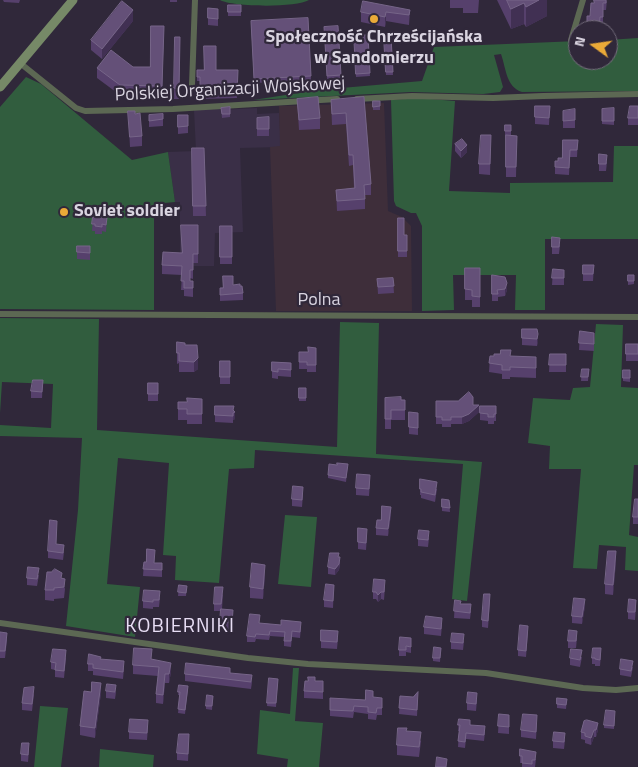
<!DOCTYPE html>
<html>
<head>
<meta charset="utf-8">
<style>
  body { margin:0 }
  #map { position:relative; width:638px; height:767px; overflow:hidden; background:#30283a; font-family:"Titillium Web",sans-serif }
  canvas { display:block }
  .north { position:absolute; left:568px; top:20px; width:50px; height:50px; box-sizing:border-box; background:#30283a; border:1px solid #746d7c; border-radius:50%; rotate:284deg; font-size:14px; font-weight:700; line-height:20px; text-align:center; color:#d9d4e0 }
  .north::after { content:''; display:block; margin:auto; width:18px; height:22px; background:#eaaa38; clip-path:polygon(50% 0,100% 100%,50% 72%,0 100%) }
</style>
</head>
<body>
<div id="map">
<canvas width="638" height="767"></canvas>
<div class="north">N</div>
</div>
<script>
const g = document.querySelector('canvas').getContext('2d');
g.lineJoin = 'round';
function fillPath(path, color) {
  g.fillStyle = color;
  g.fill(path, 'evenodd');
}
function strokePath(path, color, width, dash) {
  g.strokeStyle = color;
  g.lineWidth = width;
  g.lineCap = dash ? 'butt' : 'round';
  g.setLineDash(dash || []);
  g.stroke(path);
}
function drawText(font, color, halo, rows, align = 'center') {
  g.font = font + ' "Titillium Web",sans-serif';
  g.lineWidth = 4.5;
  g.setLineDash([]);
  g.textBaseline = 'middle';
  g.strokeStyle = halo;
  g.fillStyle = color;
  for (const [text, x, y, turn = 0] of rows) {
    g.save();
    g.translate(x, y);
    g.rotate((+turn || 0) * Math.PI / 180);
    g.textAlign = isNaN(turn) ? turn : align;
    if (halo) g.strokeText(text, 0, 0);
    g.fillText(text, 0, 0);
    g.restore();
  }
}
const built = new Path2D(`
  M218 108 221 110 257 108V114L279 113 281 147 240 148 243 232 215 233 214 266H180V202H175L168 152 196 151 194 110Z`);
const industrial = new Path2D(`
  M384 103 388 211 402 217 411 226 412 311H276L270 147 280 146 279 106Z`);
const green = new Path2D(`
  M220 0H309C296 8 232 7 220 0Z
  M638 38V91L522 92C506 87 506 68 501 54L494 55 503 87 500 92 483 94 411 92 253 100 318 90 422 81 434 47 578 41V60H608V40Z
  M26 77 41 84 132 160 168 152 175 202 154 204V310L0 309V107Z
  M418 98 455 101 449 191 510 193V183L613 182 614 146H638V239H545V310H515L516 275H453L454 310 422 311V226L416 213H411L396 206 394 201 391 100Z
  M0 318 99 319 97 430 337 447 340 322 379 323 376 454 482 462 467 601 452 599 463 464 255 450 254 468 229 469 219 583 175 580 176 556 163 555 169 463 118 458 107 584 140 587 135 637 66 626 78 510 82 438 0 436V425L51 428 53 384 2 382 0 413Z
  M596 324 623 325 621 387 638 388V465H634L629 535 638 537V571L625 570 626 547 599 545 597 569 573 568 581 469H549L550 446 528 443 533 398 570 400 573 388 590 387Z
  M285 515 317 517 311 587 278 584Z
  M293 668H299L295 721 323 723 319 767H287L288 759 257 754 260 710 290 714Z
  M40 706 68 708 61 767H34Z
  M100 749 154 755 153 767H99Z`);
const street = new Path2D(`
  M571 40 583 0
  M20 63 76 108 85 111 173 109 337 99
  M192 85 195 0
  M357 99 412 96 493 98 543 96 638 94
  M0 314 638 317
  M0 623 248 658 308 664 486 673 583 688 616 690 638 688`);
const secondary = new Path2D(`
  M0 87 73 0`);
const wall = new Path2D(`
  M3 0H20L19 3 4 2Z
  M170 0H177V2H170Z
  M450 0H479L478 13H463V8H450Z
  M497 0H547V16L526 27 524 24 511 29Z
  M607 0 606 10H603V24H600L590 16Z
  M228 5H241V16H228Z
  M208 8 218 9V26L208 25Z
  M410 10 409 25 386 21 385 27 361 22V12Z
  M308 18 311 80 254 83 251 21Z
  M133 21 102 59 91 50V40Z
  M164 26 162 97 120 95 97 78V68L150 67Z
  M338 26 341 78 327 79 324 27Z
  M354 32 361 35H368L370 76 356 77Z
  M175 37H180L179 99H174Z
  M384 37H391L393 75H386Z
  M197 70H238L237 98 200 99V81H197Z
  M364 97 371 184V195H365V209L337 211 336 190 354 188 353 165 349 166 346 124 332 125 331 100Z
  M297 99 320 118V129L299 130Z
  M373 101H380V110H373Z
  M535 106H550L549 125 535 124Z
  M638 106V125H628V118Z
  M230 107V117L222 118 221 108Z
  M614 108V125L602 124V109Z
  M128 111 135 114 142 136V146L130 147Z
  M563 111 575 120V128H563Z
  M163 114V126L149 127V115Z
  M178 115H188V133L178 134Z
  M269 117V136H257V118Z
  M505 125H511V135H505Z
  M491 135 490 175 479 174V164Z
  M506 135 517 136 516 177H506Z
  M578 140 577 157H570L569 175 555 174V161H558L562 158Z
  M455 144 467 152 461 158 455 151Z
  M192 148H204L206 216H193Z
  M607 162 606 171H599V164Z
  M93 217 107 218 106 232 102 231V234H95V231H92Z
  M398 218 404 235H407V257H398Z
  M198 225V263H193V279L190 278V281H193V297L184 296V290H181L182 275 162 274V265L181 253Z
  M220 226H232V264H220Z
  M560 245 559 254H552V247Z
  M77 246H90V260L77 259Z
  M583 265H594L593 281H583Z
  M465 268H480V307H472V300H465Z
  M553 269 564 270V285H552Z
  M492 275 507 290 505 296 498 297V301H492Z
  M628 275H634V284L628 285Z
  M393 278 394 293 378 294 377 279Z
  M233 285 240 286 243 293V300L220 301V288Z
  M522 329H537L538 341 537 346 522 345Z
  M580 331 594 333V351L579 350Z
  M177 342 185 345 198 369 194 372H179V363L177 364Z
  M626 344H638V361H626Z
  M316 348V372H307V369H299V352H308Z
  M550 354H566V372H549Z
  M490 356 536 357V378L510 377V379H502V374L489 372Z
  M220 361H230V384H220Z
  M272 362 291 363V377L278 376V379L272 378Z
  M582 369H589L588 381H581Z
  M623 370H630V382L623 381Z
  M43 380 42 398H31V391Z
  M148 383H158V401H148Z
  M299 388H306V401H299Z
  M385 398 405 400V420H391V429H385Z
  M202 399V424H187V420H178V402H187Z
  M436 401 473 405 479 412 469 421 462 424H451V427H442V424H436Z
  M215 406 234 410 235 419 233 420V423L215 422Z
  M480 406H496V421H494V424H488V421L480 420Z
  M409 412 418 413V435L409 434Z
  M348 464 346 482 328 478V475L337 465Z
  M370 482 369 496 356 495V488Z
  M420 489H437L435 502 421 498V495H420Z
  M303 494 302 507 292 506V499Z
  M442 499 449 500 450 512 442 511Z
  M638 499V524H633V517Z
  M391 514 388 536 376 535V528L381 520Z
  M57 528 56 544 64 552 63 560 48 558V551Z
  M367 536 366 550 358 549V542Z
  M429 538 428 547 418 546V539Z
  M339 557 340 564 339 570 335 575 328 574V567Z
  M144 562 154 563 162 570V577L143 576Z
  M616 562 613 595 605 594V584Z
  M39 575 37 586 27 585V578Z
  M265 575 263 599 250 598V587Z
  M62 578 65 589 64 598 54 599V601L45 600V590Z
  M179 585 187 586 186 596H178Z
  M334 585 333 608 324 607V600Z
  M385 587 384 600 381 599 378 602 376 599H373V592Z
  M223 594 222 609 233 617 232 630 220 629 221 611H214V604Z
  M160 598 159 607H153V609L143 608V601Z
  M455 600 471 611 470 619 454 618Z
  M490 601 488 628 482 627V620Z
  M585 606 582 624 572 623V616Z
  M636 607 635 620 628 619V612Z
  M260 623 301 627 300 638 292 637 291 647 284 646V637L270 636 269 640 256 639 255 642H247V636Z
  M442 625 441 636 424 634V627Z
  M0 632 7 640 5 658H0Z
  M528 632 526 657 518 656V650Z
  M338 638 337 649 321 648V641Z
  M577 638 576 648H568V641Z
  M464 641 463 650 451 649V642Z
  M411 644V653L406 652V656H399V650Z
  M441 648 440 662 433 661V658Z
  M601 654 600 666H595V664H592V658Z
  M582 657 580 667 570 665V658Z
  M66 658 64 678 55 677V670L51 669V662Z
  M100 659 124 668 123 679 93 675V671H88V664Z
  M152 660 171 672 169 683H165L163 704 156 703V694L158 676 133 674V665Z
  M633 667 631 677 620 675V669Z
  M230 673 252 682 251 689 185 681V674Z
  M269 678 278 679 276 707 267 706Z
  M315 681 323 688V699L304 698V691Z
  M179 685 188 689 185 714 178 713 180 695H178Z
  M106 691 116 692 115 699 106 698Z
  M91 692 101 693 95 738 80 735V726Z
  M34 694 32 711 22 710V703Z
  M213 696 212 710 206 709V706Z
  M400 696 418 698 417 716 399 714Z
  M373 697 382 704V715H377L376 720 368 719V714L354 712 353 718 330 716V698L365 700Z
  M557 698 567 699 566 709 557 708Z
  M477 700 476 711 467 710V703Z
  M499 714 509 715V734L498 733Z
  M615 714 614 729 604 728V725Z
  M459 719 485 732 484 741 466 739 465 748 458 747 459 731H458Z
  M584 721 598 730 596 737H594L591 745 585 743V740L581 739V732Z
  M537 722 536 739 521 737V730Z
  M148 727 147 740 129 739V732Z
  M406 731 421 741 419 757 397 755V745Z
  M565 740 564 749 553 748V741Z
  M189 741 188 761 177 760V753Z
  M520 749 536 759 535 767H522V763H520Z
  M29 750 28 762 21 761V754Z`);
const shadedWall = new Path2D(`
  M539 0H547V16L526 27V7Z
  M524 3V24L511 29V9Z
  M133 10V21L102 59V49Z
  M386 12V21L385 27V17Z
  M467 145V152L461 158V151Z
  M507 283V290L505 296V289Z
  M538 334V341L537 346V339Z
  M198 358V369L194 372V362Z
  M479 405V412L469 421 462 424V417Z
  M235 412V419L233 420 234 413Z
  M391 507V514L388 536V529Z
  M616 551V562L613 595V585Z
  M340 557 339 570 335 575V569Z
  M265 565V575L263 599V589Z
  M381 592V599L378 602V595Z
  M585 599V606L582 624V617Z
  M171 663V672L169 683V674Z
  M165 674V683L163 704V695Z
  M101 683V693L95 738V728Z
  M598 723V730L596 737V730Z
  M594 730V737L591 745V738Z`);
const building = new Path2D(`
  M507 0H539L526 7 524 3 511 9Z
  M594 0H606V3H603V17H600L599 30H587V16H590L591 3H594Z
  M122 1 133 10 102 49 91 40Z
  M363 1 410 10 409 15 386 12 385 17 361 12Z
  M228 5H241V12H228Z
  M208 8 218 9V19L208 18Z
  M308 18 311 76 254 79 251 21Z
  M151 26H164L162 86 120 85 97 68 111 50 133 67H150Z
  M338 26 341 75 327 76 324 27Z
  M354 32H361V35H368L370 73 356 74Z
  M175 37H180L179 89 174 88Z
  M384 37H391L393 72H386Z
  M204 46H216V70H238L237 94 200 95V77H197V70H204Z
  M318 97 320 118 299 120 297 99Z
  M364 97 371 184 364 185 365 199 337 201 336 190 355 188 353 155H349L346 113 332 114 331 100Z
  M373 101H380V106L373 107Z
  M535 106H550L549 118 535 117Z
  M630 106H638V118H628Z
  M230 107V114H222L221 108Z
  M614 108V121H602V109Z
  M575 109V120L563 121V111Z
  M128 111H135V114L140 113 142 136 130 137Z
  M163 114V119L149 121V115Z
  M178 115H188V126L178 127Z
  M269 117V129H257V118Z
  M505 125H511V131H505Z
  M481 135H491L490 164H479Z
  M506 135 517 136 516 167H506Z
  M462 139 467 145 461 151 455 144Z
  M563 140H578L577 150H570L569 168 555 167V161H558V158H562Z
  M192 148H204L206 206H193Z
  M599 154 607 155 606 164H599Z
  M93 217 107 218 106 225 102 224V227L95 226V224H92Z
  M398 218H404V235H407V251H398Z
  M181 225H198V254H193V270H190V281H193V288H184V281H181L182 266 162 265 163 252 182 253Z
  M220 226H232V257H220Z
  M552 237 560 238 559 247H552Z
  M77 246H90V253L77 252Z
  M583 265H594L593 274H583Z
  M465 268H480V297L472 296V290L465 289Z
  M553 269 564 270V278H552Z
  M492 275 505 277 507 283 505 289 497 290 498 294H492Z
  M628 275H634V281H628Z
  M223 276H233V285L240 284V286H242L243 293 220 295V288H223Z
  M393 278 394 286 378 287 377 279Z
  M522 329H537L538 334 537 339 522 338Z
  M580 331 594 333V344L579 343Z
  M177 342 185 343V345H197L198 358 194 362 179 361V353H177Z
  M626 344H638V354H626Z
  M308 347 316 348V365H307V362H299V352H308Z
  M501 350H511L510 356 536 357V368L510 367V370H502V365L489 363 490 356H494V354H500Z
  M550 354H566V365H549Z
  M220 361H230V377H220Z
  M272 362 291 363V370L278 369V372L272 371Z
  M582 369H589L588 377H581Z
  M623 370H630V378H623Z
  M33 380H43L42 392 31 391Z
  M148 383H158V394H148Z
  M299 388H306V398H299Z
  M469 392 473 397V405H479L469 414 462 417H451V420H442V417H436V401H458Z
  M401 397V400H405V410H391V419H385V398Z
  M187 398 202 399V414H187V409H178V402H187Z
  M215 406H234L233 410 235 412 233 413V416L215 415Z
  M480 406H496V414H494V417H488V414L480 413Z
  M409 412 418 413V428L409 427Z
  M337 463 348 464 346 478 328 475 329 464 337 465Z
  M357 474 370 475 369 489 356 488Z
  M420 479 437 482 435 495 421 492V489H420Z
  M293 486 303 487 302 500 292 499Z
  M442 499 449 500 450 508 442 507Z
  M635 499H638V517H633Z
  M382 506 391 507 388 529 376 528 377 520H381Z
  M50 520 57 521 56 544 64 545 63 553 48 551Z
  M358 528 367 529 366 543 358 542Z
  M419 530 429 531 428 540 418 539Z
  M147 549 155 550 154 563H162V570L143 569 144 562H146Z
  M608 551H616L613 585 605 584Z
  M330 553H339L338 557H340L339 564 335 569 328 567Z
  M252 563 265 565 263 589 250 587Z
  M28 567 39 568 37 579 27 578Z
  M55 569 62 573 61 578 65 579 64 587 54 588V590H45L47 572H51Z
  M374 579 385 580 384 592H381L378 595 376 592H373Z
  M326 584 334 585 333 601 324 600Z
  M179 585 187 586 186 593 178 592Z
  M215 587H223L221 604H214Z
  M144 590 160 591 159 600H153V602L143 601Z
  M484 594H490L488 621 482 620Z
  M574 598 585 599 582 617 572 616Z
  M629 599 636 600 635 612H628Z
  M455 600 461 601 460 604H471L470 613 454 611Z
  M221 609 233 610 232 623 220 622Z
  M250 614 260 615 259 623 281 625V620L301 622 300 632 292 631 291 641H284L285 632 270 631 269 635 256 634 255 637 247 636Z
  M426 616 442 618 441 629 424 627Z
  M520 625 528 626 526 651 518 650Z
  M321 630 338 631 337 642 321 641Z
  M569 630 577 631 576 641H568Z
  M0 632 7 633 5 651H0Z
  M452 633 464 634 463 643 451 642Z
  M400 637 411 638V647L406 646V650H399Z
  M434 647 441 648 440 658H433Z
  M134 648 152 649 151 659 171 663 169 674H165L163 695 156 694 159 667 133 665Z
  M593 648H601L600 660 595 659V658H592Z
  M53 649 66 650 64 671 55 670 56 663 51 662Z
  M571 649 582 650 580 660 570 658Z
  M89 654 101 657 100 659 124 661 123 672 93 668V664H88Z
  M621 659 633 661 631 671 620 669Z
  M186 663 230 668V673L252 675 251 682 185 674Z
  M308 677H315V681H323V692L304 691 305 681H308Z
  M269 678 278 679 276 703H267Z
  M92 682 101 683 95 728 80 726 84 691 91 692Z
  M107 684 116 685 115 692 106 691Z
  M179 685 188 686 185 710 178 709 180 692H178Z
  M34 687 32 704 22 703 24 688Z
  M366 690 373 691V697L382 698V708H377L376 713 368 712V707L354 706 353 711 330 710V698L365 700Z
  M418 692 417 710 399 708 400 696 413 697Z
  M468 692 477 693 476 704 467 703Z
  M207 695 213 696 212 706H206Z
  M557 698 567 699 566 705 557 704Z
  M606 710 615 711 614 726 604 725Z
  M499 714 509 715V727L498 726Z
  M523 714 537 715 536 732 521 730Z
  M130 719 148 720 147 733 129 732Z
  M459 719 470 720V725L485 726 484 735 466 733 465 742 458 741 460 725H458Z
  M587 720 598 723 596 730H594L591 738 585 736V733L581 732 584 721Z
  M398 728H407L406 731 421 732 419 747 397 745Z
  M554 732 565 733 564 742 553 741Z
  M179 734H189L188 754 177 753Z
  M22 743H29L28 755 21 754Z
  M520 749 536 752 535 760H532V764L522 763V756H520Z
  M437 757 447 759 446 767H436Z`);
const markers = [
  [374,19,5,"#eaaa38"],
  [64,212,5,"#eaaa38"]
];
const poiNames = [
  ["Społeczność Chrześcijańska",374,38],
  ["w Sandomierzu",374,59],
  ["Soviet soldier",74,212,"left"]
];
const streetNames = [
  ["Polskiej Organizacji Wojskowej",230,90,-3],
  ["Polna",319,301]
];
const quarterNames = [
  ["KOBIERNIKI",180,627]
];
fillPath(built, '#3a2f47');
fillPath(industrial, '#3e2e3a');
fillPath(green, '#315d3e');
strokePath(street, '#5c6853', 6);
strokePath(secondary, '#768967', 9);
fillPath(wall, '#56406c');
fillPath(shadedWall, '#413053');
fillPath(building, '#645078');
strokePath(building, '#766588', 1);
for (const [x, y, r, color] of markers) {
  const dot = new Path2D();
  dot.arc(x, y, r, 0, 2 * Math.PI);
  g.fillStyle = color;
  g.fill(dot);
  strokePath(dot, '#30283a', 2);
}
drawText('bold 18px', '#d9d4e0', '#30283a', poiNames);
drawText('18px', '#d9d4e0', '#30283a', streetNames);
g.letterSpacing = '1px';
drawText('20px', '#e8def5', '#30283a', quarterNames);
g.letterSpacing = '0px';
</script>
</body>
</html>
